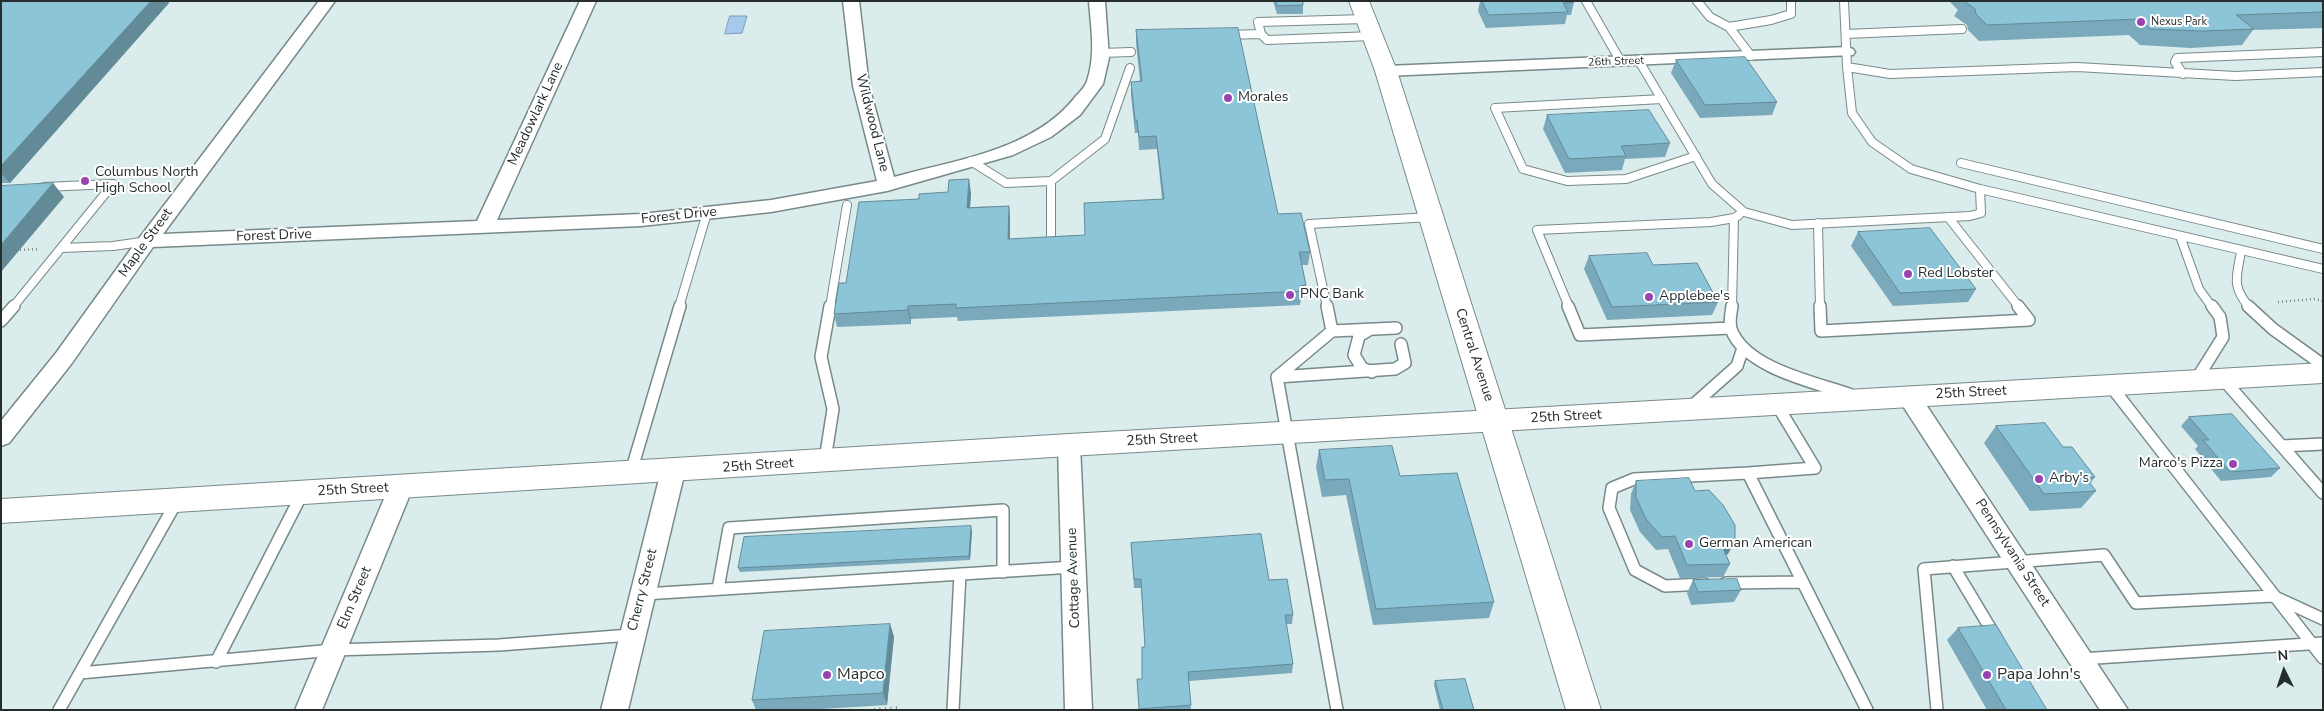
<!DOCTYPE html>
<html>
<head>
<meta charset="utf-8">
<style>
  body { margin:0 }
  #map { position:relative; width:2324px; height:711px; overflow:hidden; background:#daecec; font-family:"Nunito Sans",sans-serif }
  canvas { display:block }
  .frame { position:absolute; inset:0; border:2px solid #262d2d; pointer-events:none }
  .north { position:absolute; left:2259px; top:646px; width:50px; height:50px; -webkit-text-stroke:4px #fff; paint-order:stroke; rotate:356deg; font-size:14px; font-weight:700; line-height:20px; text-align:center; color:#262d2d }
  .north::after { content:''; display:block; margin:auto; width:18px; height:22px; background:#262d2d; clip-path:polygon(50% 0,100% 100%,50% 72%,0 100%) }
</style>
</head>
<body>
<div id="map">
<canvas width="2324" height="711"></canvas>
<div class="frame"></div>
<div class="north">N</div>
</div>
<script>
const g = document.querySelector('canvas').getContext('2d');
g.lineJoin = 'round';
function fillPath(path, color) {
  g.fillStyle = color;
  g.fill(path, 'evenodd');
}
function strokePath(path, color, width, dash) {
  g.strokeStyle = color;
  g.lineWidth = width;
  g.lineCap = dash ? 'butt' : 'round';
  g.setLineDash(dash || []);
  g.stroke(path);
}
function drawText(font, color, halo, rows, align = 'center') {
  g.font = font + ' "Nunito Sans",sans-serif';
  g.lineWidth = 4;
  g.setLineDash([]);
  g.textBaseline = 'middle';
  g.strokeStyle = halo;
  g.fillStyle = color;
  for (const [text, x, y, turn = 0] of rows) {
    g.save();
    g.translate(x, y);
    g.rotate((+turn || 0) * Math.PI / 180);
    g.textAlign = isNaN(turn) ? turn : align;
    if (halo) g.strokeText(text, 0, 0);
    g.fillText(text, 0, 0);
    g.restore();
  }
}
const water = new Path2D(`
  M730 16H747L742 33 725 34Z`);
const pathFar1 = new Path2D(`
  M20 250 40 249
  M2278 302 2314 299 2323 301`);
const path = new Path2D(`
  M874 710 900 708`);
const laneFar1 = new Path2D(`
  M1586 1 1621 62
  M1697 1 1710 17 1729 27
  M1844 1 1847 67 1852 113 1872 142 1911 169 1980 189 2323 269
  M1261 34 1258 22 1366 19
  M1846 34 1962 29
  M1226 35 1261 34 1267 40 1373 36
  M1101 53 1131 52
  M1751 56 1729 27 1771 20 1791 14V1
  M1639 61 1712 184 1744 212 1792 225 1970 216 1981 213 1980 189
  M1847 67 1890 74 2077 67 2235 76 2323 72
  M2183 74 2175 62 2177 58 2323 52
  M1662 99 1495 108 1523 169 1567 181 1626 179 1696 156
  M971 161 1006 183 1051 181 1105 139 1130 68
  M1961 163 2323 249
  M1051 181V242
  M44 187 113 184 61 248
  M1948 217 2019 307
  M1818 223 1820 307
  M2180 236 2199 289 2212 307
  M2241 251C2237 277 2231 285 2249 307
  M13 307 61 248 113 246 148 241
  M679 307 707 213
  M830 307 847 205
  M1327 307 1309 224 1431 217
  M1569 307 1537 230 1711 222 1734 218
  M1732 307 1734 218 1739 215`);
const lane = new Path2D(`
  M1327 306 1332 331
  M1568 306 1580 335 1731 328
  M1732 306C1731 312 1729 322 1731 329 1745 368 1814 382 1849 394
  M1820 306 1821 331 2029 320 2018 306
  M2248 306 2273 329 2323 365
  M1 321 14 306
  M1369 330 1359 336 1354 355 1362 368 1372 372
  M1277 377 1332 331 1396 328
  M2223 379 2323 493
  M2196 380 2223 337 2220 317 2212 306
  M2110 385 2323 658
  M1777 405 1815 468 1748 473 1867 710
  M1692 406 1737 366 1743 348
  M2282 446 2323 444
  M825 460 833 409 821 357 830 306
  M631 472 680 306
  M1953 566 1995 636
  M1726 583 1801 582
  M1704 584 1665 586 1635 570 1609 508 1612 488 1634 479 1748 473
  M718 589 729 528 1003 510V572
  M644 594 1073 567
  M2081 659 2323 643
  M216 662 302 494
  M80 673 333 650 499 645 631 635
  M59 710 177 501
  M953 710 960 574
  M1337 710 1277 377 1395 369 1405 363 1401 344
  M1937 710 1924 569 2104 555 2136 603 2273 596 2323 619`);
const street = new Path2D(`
  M319 1H335L163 234 477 221 580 1H596L497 220 641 214 771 200 877 181 853 86 843 1H859L869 86 894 177C955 160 1035 150 1076 96 1080 92 1085 87 1087 81 1096 55 1091 28 1089 1H1105L1109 58 1103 84 1080 115 1051 137 1013 155 887 191 771 212 641 226 153 247 72 363 9 443 1 446V421L56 353 131 249Z
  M1847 47 1853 49 1855 52 1853 55 1386 76 1380 75 1378 71 1380 67 1386 66Z
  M1909 389 1917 391 2128 710H2100L1901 403 1898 397 1901 391Z
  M1069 436 1077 439 1080 445 1092 710H1065L1058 445 1061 439Z
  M673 462 681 465 685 471 628 710H601L661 471 665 465Z
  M401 478 409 480 413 487 322 710H295L389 487 393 480Z`);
const secondary = new Path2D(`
  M2323 363V383L1069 456 1 523V499L1069 434Z`);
const primary = new Path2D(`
  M1349 1H1369L1397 71 1601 710H1566L1375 71Z`);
const wall = new Path2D(`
  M1 1H168L169 3 10 183H1Z
  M1273 1H1303V14H1277Z
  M1480 1H1574V2L1571 15H1567L1565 24 1486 28 1478 11Z
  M1949 1H2323V28L2253 30 2242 45 2191 48 2140 45 2129 35 1979 41 1968 30 1967 25 1954 16 1958 10Z
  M1136 30 1278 214 1310 252 1308 265H1302L1306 285 1304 299H1301L1300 305 958 321 957 317 911 319V324L837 327 834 314 846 283 919 199 971 193 970 207 1009 206 1010 219V239L1085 235 1162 199 1157 149 1139 150 1138 133H1135L1131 95V82L1140 81 1136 43Z
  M1676 60 1777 102 1772 115 1700 118 1671 73Z
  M1547 115 1670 143 1665 157 1625 159 1622 170 1565 173 1543 129Z
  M1858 232 1976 289 1968 302 1893 306 1851 246Z
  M1589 256 1718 302 1712 315 1607 320 1584 269Z
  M2189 417 2280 468 2271 477 2221 481 2195 449 2198 446 2181 426Z
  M1996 426 2063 447 2095 477 2090 484 2096 491 2081 508 2030 511 1984 443Z
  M1319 450 1400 476 1494 602 1489 618 1373 625 1346 495 1322 497 1316 467Z
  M1636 481 1728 554 1726 555 1730 564 1723 577 1680 578 1668 549 1656 550 1640 532 1630 510 1631 494Z
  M972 531 970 560 740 572 738 568Z
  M1131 543 1269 580 1293 615 1292 624H1286L1293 664 1292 673 1189 681 1191 710H1139L1137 679H1142L1145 647 1141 588H1134Z
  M1693 580 1741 590 1734 602 1691 605 1687 593Z
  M890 624 894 637 887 705 805 710H756L752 700Z
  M1958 628 2047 710H1987L1947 640Z
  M1435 681 1474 710H1440L1434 685Z`);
const shadedWall = new Path2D(`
  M151 1H168L169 3 10 183 1 173V166Z
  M969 179 971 193 969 221 967 208Z
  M53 183 64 197 1 272V245Z
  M1009 206 1010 219V252L1008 239Z
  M908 306 911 319V324L908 310Z
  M971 526 972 531 970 560 969 556Z
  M1735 541 1728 554 1715 558 1722 546Z
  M890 624 894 637 887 705 883 693Z`);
const building = new Path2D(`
  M1 1H151L1 166Z
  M1276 1H1303V5L1277 6Z
  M1482 1H1574V2L1563 3 1568 12 1489 15Z
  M1964 1H2323V12L2236 15 2254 29 2202 31 2150 29 2139 19 1987 25 1976 14 1975 9Z
  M1238 28 1278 214 1301 213 1310 252H1299L1306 285 1300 286 1302 291 956 308V304L908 306V310L834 314 839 283H846L859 202 919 199V194L948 192 949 180 969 179 967 208 1009 206 1008 239 1085 235 1084 203 1164 199 1156 136 1139 137 1137 120H1135L1131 82 1142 81 1136 30Z
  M1745 57 1777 102 1705 105 1676 60Z
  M1649 110 1670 143 1621 146 1626 156 1569 159 1547 115Z
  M53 183 1 245V186Z
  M1930 228 1976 289 1900 293 1858 232Z
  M1647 253 1653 265 1697 263 1718 302 1612 307 1589 256Z
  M2232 414 2280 468 2230 472 2203 440H2209L2189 417Z
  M2045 423 2063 447H2072L2095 477 2086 478 2096 491 2044 494 1996 426Z
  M1392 446 1400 476 1457 473 1494 602 1376 609 1349 479 1325 480 1319 450Z
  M1689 478 1695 491 1709 490 1723 505 1735 525V541L1722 546 1730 564 1687 565 1675 536 1662 537 1646 519 1636 497V481Z
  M971 526 969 556 738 568 744 537Z
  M1261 534 1269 580 1287 579 1293 615H1285L1293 664 1188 672 1191 705 1139 709 1137 679H1142V647H1145L1141 579H1134L1131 543Z
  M1737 579 1741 590 1698 592 1693 580Z
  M890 624 883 693 752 700 764 631Z
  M1996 625 2047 710H2006L1958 628Z
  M1465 679 1474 710H1443L1435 681Z`);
const markers = [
  [2141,22,5,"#9843b0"],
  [1228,98,5,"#9843b0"],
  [85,181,5,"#9843b0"],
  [1908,274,5,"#9843b0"],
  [1290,295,5,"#9843b0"],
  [1649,297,5,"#9843b0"],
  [2233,464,5,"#9843b0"],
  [2039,479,5,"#9843b0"],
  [1689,544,5,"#9843b0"],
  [827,675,5,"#9843b0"],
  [1987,675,5,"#9843b0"]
];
const farPoinames = [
  ["Nexus Park",2151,22]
];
const farStreetnames = [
  ["26th Street",1616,62,-2]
];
const poiNames = [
  ["Morales",1238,98],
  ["Columbus North",95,173],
  ["High School",95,189],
  ["Red Lobster",1918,274],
  ["PNC Bank",1300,295],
  ["Applebee's",1659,297],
  ["Marco's Pizza",2223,464,"right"],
  ["Arby's",2049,479],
  ["German American",1699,544]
];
const streetNames = [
  ["Meadowlark Lane",536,114,-65],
  ["Wildwood Lane",872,123,76],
  ["Forest Drive",679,216,-6],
  ["Forest Drive",274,236,-2],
  ["Maple Street",146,243,-54],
  ["Central Avenue",1474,355,72],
  ["25th Street",1971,393,-3],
  ["25th Street",1566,417,-3],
  ["25th Street",1162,440,-3],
  ["25th Street",758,466,-4],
  ["25th Street",353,490,-3],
  ["Pennsylvania Street",2012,553,57],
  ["Cottage Avenue",1074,578,-92],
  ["Cherry Street",643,590,-76],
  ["Elm Street",355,598,-67]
];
const nearPoinames = [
  ["Mapco",837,675],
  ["Papa John's",1997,675]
];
fillPath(water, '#a4cbed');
strokePath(water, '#7e9cb3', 1);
strokePath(laneFar1, '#798989', 10);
strokePath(lane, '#798989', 14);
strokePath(street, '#798989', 3);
strokePath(secondary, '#798989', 2);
strokePath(primary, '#798989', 2);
strokePath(pathFar1, '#7a8686', 2.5, [1, 3]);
strokePath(path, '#7a8686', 4, [1, 4.5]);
strokePath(laneFar1, '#fff', 8);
strokePath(lane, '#fff', 11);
fillPath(street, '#fff');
fillPath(secondary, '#fff');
fillPath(primary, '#fff');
fillPath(wall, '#79a9ba');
fillPath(shadedWall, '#638a97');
fillPath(building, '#8dc5d8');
strokePath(building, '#638a97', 1);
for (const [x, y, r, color] of markers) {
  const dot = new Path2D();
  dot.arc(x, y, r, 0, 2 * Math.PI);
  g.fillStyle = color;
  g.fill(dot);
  strokePath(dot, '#fff', 2);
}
drawText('11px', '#262d2d', '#fff', farPoinames, 'left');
drawText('11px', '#262d2d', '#fff', farStreetnames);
drawText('14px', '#262d2d', '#fff', poiNames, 'left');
drawText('14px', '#262d2d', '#fff', streetNames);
drawText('16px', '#262d2d', '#fff', nearPoinames, 'left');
</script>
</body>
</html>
